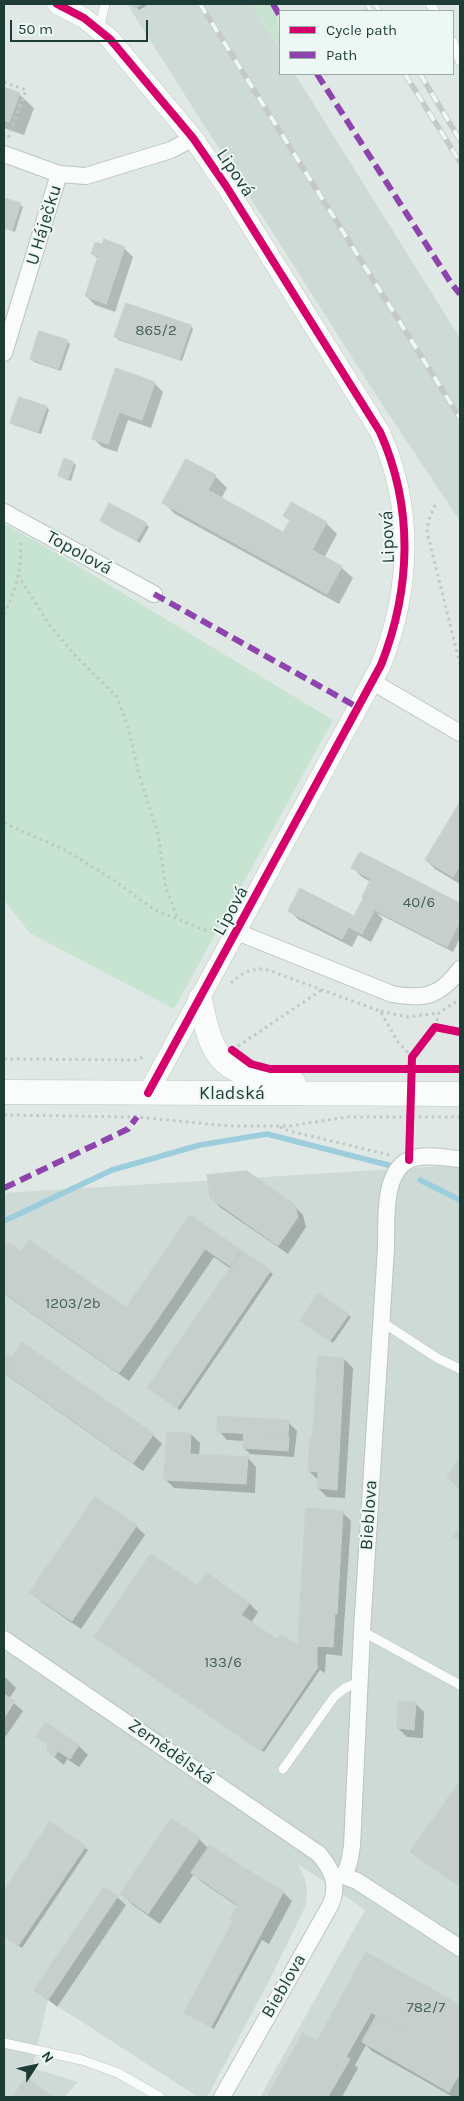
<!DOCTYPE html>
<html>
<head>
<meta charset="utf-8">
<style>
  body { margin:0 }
  #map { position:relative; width:464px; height:2101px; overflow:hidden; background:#e0e8e5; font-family:Karla,sans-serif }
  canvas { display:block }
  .frame { position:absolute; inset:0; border:5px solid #1d3c36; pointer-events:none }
  .legend { position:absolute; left:279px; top:10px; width:175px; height:65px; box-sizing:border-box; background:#edf7f3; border:1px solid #9aaca7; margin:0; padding:6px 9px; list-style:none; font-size:15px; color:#1d3c36 }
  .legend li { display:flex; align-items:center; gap:10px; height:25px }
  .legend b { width:25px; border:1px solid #9aaca7 }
  .north { position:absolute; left:10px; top:2041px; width:50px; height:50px; -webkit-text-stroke:4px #edf7f3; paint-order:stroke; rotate:55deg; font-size:14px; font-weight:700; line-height:20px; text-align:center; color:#1d3c36 }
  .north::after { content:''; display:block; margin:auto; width:18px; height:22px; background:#1d3c36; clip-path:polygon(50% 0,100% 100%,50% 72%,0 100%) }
  .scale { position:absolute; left:10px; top:20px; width:138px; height:22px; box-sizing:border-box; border:2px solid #1d3c36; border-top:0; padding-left:6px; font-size:15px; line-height:18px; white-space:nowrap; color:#1d3c36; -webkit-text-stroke:4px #edf7f3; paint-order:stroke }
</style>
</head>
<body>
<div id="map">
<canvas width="464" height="2101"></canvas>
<div class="frame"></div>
<ul class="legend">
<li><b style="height:6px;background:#d6006c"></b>Cycle path</li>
<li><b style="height:6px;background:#8e44ad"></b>Path</li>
</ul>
<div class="north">N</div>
<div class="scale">50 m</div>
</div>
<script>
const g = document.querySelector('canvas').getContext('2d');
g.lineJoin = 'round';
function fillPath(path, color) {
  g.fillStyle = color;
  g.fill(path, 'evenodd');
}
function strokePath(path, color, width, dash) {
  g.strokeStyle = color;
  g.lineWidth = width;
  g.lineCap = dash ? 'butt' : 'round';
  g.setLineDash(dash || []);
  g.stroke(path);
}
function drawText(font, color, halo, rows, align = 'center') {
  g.font = font + ' Karla,sans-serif';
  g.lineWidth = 4;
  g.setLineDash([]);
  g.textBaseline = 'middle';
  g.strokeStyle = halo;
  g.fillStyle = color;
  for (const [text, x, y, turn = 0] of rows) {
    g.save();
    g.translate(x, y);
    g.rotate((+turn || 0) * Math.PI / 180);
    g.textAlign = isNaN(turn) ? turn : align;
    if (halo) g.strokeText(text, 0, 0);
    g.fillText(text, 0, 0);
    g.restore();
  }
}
const built = new Path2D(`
  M127 4H251L280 50V74H295L460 338V521L376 395Z
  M460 1165V2097H260L365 1910 298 1864 305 1879 307 1890 306 1905 270 1979 207 2097H198L48 2000 32 2068 78 2082 64 2097H4V1193Z`);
const green = new Path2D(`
  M251 4H276L280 49Z
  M4 524 48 548 333 720 174 1009 30 933 4 900Z`);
const shadow = new Path2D(`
  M134 4H149L139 10Z
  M4 88 19 94 34 108 24 135 4 128Z
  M4 199 20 204 23 207 15 232 4 228Z
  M124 248 133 257 115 312 95 305 86 296 98 259 92 253Z
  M127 304 191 326 193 329 182 361 118 340 116 337Z
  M67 341 70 344 61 371 34 362 31 359Z
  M116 370 154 383 163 392 151 428 128 420 117 452 102 447 93 438Z
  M47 407 49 410 41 434 14 425 11 423Z
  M187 461 215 476 227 488 221 499 284 533 290 521 285 516 326 523 337 534 324 558 341 567 353 578 339 604 175 514 164 503Z
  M73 463 76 465 71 481 62 478 59 476Z
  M101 521 146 524 149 527 140 543Z
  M460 804V884L435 869 426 860Z
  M360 854 460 905V938L453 952 377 913 383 919 371 942 358 935 352 947 299 920 290 911 301 889 355 917 371 882 362 877 353 868Z
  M211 1197 294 1206 303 1215 306 1227 288 1254 220 1207Z
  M190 1217 273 1274 180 1410 152 1391 231 1269 214 1257 129 1381 4 1294V1249L8 1244 127 1310Z
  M348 1315 351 1317 333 1343 304 1323Z
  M4 1354 153 1435 162 1444 143 1471 4 1373Z
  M319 1357 344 1359 353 1368 345 1498 327 1497 318 1488V1480L309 1471 314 1438Z
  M288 1422 297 1431 294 1457 250 1454 244 1448 245 1441 227 1440 219 1431Z
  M191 1434 200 1443 199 1456 248 1458 256 1467 255 1493 174 1488 165 1479Z
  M460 1460V1489L448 1477Z
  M95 1499 136 1526 145 1535 81 1629 40 1601 31 1592Z
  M342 1512 351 1521 342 1656 326 1654 325 1673 320 1670 264 1752 99 1640 203 1590 200 1585 249 1603 258 1612 251 1623 278 1641 299 1647Z
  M4 1676 16 1688 9 1699 23 1711 4 1739Z
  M415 1703 424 1712 423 1738 407 1737 398 1728Z
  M46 1724 79 1746 88 1755 79 1767 67 1759 64 1765 47 1751 50 1747 38 1737Z
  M460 1783V1887L412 1852Z
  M51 1824 88 1850 22 1948 4 1936V1893Z
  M199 1839 209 1849 211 1847 283 1892 292 1901 269 1944 262 1940 214 2029 186 2013 234 1922 239 1907 202 1882 194 1874 160 1924 133 1905 121 1894Z
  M117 1897 126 1905 57 2007 36 1990Z
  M367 1954 460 2007V2097H453L372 2051 366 2045 355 2065 358 2068 342 2097H269L304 2035 317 2043Z`);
const stream = new Path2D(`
  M420 1180 460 1200
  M4 1221 112 1170 200 1145 267 1134 392 1166`);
const building = new Path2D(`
  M132 4H143L135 8Z
  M4 87 20 93 9 122 4 120Z
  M4 198 21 203 12 230 4 228Z
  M104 239 125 247 106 304 85 296 98 256 91 254 95 242 102 244Z
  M126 303 191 325 179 360 114 337Z
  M39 331 68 340 58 369 30 359Z
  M116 368 155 382 142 420 119 412 108 444 92 439Z
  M19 397 47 406 38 432 10 423Z
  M64 458 74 462 68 479 58 476Z
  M186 459 216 475 208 490 283 532 290 520 283 516 291 502 327 522 312 550 342 566 327 594 162 503Z
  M109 503 147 523 136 541 100 521Z
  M460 802V865L453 877 425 860Z
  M360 852 380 862 371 879 351 868Z
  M380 862 460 903V921L447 947 361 903 363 898 362 897Z
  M300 888 354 916 342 939 288 911Z
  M361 903 375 909 362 934 349 927Z
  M247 1171 295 1205 298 1217 278 1246 223 1207Z
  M247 1171 223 1207 210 1198 207 1175Z
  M190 1215 241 1250 230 1266 205 1249 153 1326 126 1308Z
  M29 1240 153 1326 119 1373 4 1293V1247L7 1242 21 1251Z
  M242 1251 271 1270 177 1408 147 1388Z
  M318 1293 349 1314 330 1341 300 1321Z
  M22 1342 154 1434 133 1463 4 1372V1369Z
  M4 1352 11 1357 4 1367Z
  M318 1356 344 1358 340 1438 313 1437Z
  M218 1416 289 1420 288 1436 217 1432Z
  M167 1432 191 1433 190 1454 248 1457 246 1484 164 1480Z
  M244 1434 289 1437 288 1451 243 1448Z
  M310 1437 340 1438 337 1490 317 1488 318 1472 308 1471Z
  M460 1457V1487L447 1478Z
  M95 1497 137 1525 72 1621 29 1593Z
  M306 1508 343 1511 337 1614 300 1611Z
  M460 1527V1541L453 1536Z
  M151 1554 318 1667 261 1751 94 1637Z
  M207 1573 250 1603 241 1615 198 1585Z
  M300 1611 335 1613 333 1647 298 1645Z
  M281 1634 296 1644 317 1646V1666L277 1640Z
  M4 1694 15 1701 4 1718Z
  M398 1701 416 1702 414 1730 397 1728Z
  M46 1722 79 1745 70 1759 58 1751 54 1757 46 1751 49 1745 36 1737Z
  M460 1781V1887L410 1852Z
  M171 1818 200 1838 148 1914 120 1894Z
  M50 1822 86 1846 18 1946 4 1936V1891Z
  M210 1845 255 1875 238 1905 191 1873Z
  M255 1875 284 1891 260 1936 230 1920Z
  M104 1887 118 1896 48 2000 34 1990Z
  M233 1922 260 1936 211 2027 184 2013Z
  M366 1952 460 2005V2063L342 1996Z
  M342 1996 371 2013 346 2057 317 2041Z
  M377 2015 460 2063V2073L449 2092 362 2042Z
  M303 2033 350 2059 328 2097H267Z
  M27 2077 53 2097H12Z`);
const path = new Path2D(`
  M4 82 26 90 8 138
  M435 505 428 522 427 532 460 664
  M18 575 48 623 73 653 117 697 128 727 138 771 158 834 166 888 178 920
  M4 614C17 588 21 570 21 541
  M4 823 65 850 112 879 155 910 204 930 217 928
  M231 983C240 974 251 968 265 969L380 1011 398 1042 412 1057
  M381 1011 406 1017 439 1013
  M435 1027 439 1013 460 999
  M238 1046 323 989
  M4 1059 135 1060 146 1056
  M4 1115 137 1117 229 1126H290L346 1117H460
  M280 1127 289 1131 390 1155`);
const service = new Path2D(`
  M430 4 435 11
  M99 29 105 4
  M453 42 460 61
  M382 1322 437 1358 460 1369
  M362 1631 460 1685
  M283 1769 334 1697 345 1688 359 1682
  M4 2043 82 2060 118 2073 160 2097`);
const minor = new Path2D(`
  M4 154 59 174 86 176 171 150 193 138
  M4 353 59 174
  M4 512 154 594
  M373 682 460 733
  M237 932 392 994C424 1000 441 996 460 969
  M4 1639 319 1854C332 1870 339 1883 331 1904L222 2097
  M344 1876 349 1863 352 1846 362 1631 386 1248C387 1223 381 1167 414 1158 428 1154 446 1158 460 1159
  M334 1877 344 1876 357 1881 460 1948`);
const tertiary = new Path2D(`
  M57 4 84 18 110 39 193 138 226 186 380 432C414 508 411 589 381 665L148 1093`);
const secondary = new Path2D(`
  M200 999C214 1071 226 1071 294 1083
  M4 1092 460 1094`);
const rail = new Path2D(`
  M200 4 460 418
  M367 4 371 11
  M375 4 380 11
  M405 74 460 162
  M420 74 460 140`);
const quiet = new Path2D(`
  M273 4 280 16
  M317 74 451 283 460 294
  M154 594 359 708
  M4 1188 128 1129 137 1117`);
const cycleway = new Path2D(`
  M57 4 84 18 110 39 193 138 226 186 380 432C414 508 411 589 381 665L148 1093
  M232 1050 251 1064 270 1069H460
  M409 1160 412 1057 435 1027 460 1032`);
const numberNames = [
  ["865/2",156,331],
  ["40/6",419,903],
  ["1203/2b",73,1304],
  ["133/6",223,1663],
  ["782/7",426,2008]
];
const streetNames = [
  ["Lipová",235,173,56],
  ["U Háječku",44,225,-73],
  ["Lipová",388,537,-92],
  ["Topolová",79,553,29],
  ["Lipová",231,911,-61],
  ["Kladská",232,1094],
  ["Bieblova",369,1515,-86],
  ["Zemědělská",171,1752,35],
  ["Bieblova",284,1986,-60]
];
fillPath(built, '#cddad5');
fillPath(green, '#c7e3d2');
fillPath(shadow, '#0003');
strokePath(stream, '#9bcddc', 5.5);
fillPath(building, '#c7cfcc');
strokePath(building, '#c8d1ce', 1);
strokePath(service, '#bdc5c2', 10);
strokePath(minor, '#bdc5c2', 18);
strokePath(tertiary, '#bdc5c2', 21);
strokePath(secondary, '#bcc6c3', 25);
strokePath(path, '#bec8c6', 3, [2.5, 4]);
strokePath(service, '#fafcfb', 9);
strokePath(minor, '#fafcfb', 16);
strokePath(tertiary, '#fafcfb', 20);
strokePath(secondary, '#fafcfb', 24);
strokePath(rail, '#c5c9c9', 5.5);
strokePath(rail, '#edf7f3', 4, [11]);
strokePath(quiet, '#8e44ad', 6, [12, 6]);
strokePath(cycleway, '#d6006c', 8);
drawText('15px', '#48625c', null, numberNames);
drawText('18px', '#1d3c36', '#edf7f3', streetNames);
</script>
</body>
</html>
